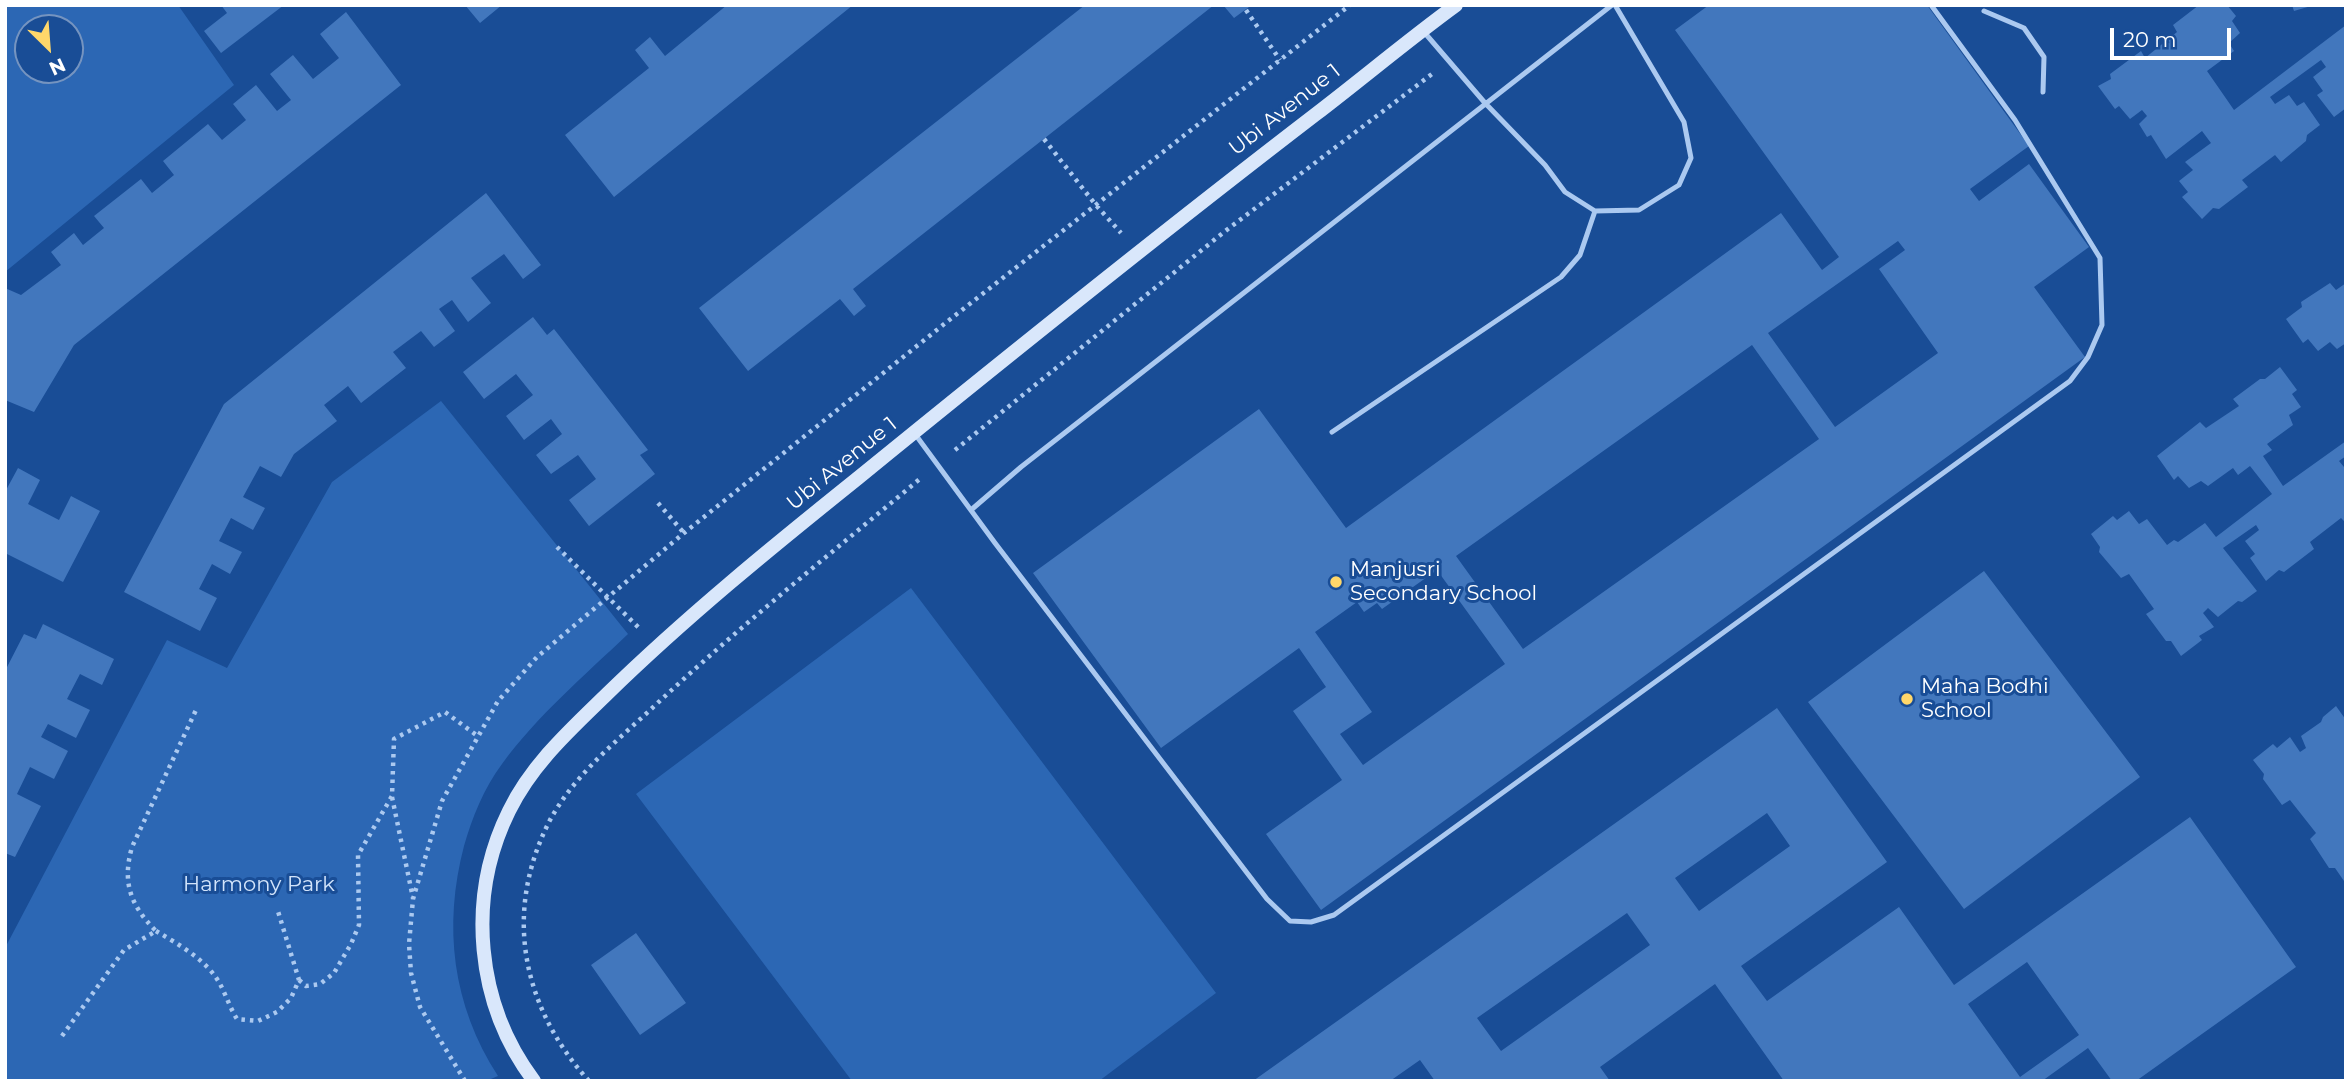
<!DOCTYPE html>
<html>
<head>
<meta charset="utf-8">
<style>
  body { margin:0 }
  #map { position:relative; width:2351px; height:1086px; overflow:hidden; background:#194d96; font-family:Montserrat,sans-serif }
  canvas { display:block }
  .frame { position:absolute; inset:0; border:7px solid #fff; pointer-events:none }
  .north { position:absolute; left:14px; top:14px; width:70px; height:70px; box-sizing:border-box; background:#194d96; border:2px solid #7594c0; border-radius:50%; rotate:155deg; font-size:19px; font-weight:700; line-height:28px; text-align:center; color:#fff }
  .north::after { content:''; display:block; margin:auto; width:24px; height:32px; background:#ffd76a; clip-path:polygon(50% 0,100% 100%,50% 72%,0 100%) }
  .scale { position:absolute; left:2110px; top:28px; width:121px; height:32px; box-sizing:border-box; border:4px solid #fff; border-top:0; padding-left:9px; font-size:21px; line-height:24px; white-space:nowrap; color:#fff; -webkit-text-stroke:5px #194d96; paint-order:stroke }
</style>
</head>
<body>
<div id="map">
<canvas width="2351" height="1086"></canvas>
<div class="frame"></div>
<div class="north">N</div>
<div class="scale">20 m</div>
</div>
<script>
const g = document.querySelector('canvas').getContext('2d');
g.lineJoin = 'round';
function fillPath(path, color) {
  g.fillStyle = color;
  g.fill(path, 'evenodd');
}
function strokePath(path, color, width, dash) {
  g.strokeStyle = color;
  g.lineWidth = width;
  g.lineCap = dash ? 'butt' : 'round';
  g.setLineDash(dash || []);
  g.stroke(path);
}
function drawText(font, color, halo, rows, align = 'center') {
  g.font = font + ' Montserrat,sans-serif';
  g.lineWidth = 6;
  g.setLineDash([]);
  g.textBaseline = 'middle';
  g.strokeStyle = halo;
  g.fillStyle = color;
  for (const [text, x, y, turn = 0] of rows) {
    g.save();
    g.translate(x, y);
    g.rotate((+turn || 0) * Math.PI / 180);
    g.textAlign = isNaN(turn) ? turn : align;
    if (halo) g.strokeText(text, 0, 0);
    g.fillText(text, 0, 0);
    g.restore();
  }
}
const green = new Path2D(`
  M5 5H178L234 85 5 272ZM28 28H70V70H28Z
  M441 401 628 634C585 675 537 716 502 764 484 788 472 818 464 846 443 926 452 1005 498 1076L486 1081H5V948L167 640 227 668 332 482Z
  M911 588 1216 993 1099 1081H852L636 794Z`);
const building = new Path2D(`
  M221 5H284L221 53 204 31 227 13Z
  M465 5H502L480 23Z
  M727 5H853L614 197 565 135 649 68 635 50 650 37 665 56Z
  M1085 5H1214L853 289 866 306 854 316 840 299 748 371 699 308Z
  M1223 5H1247L1249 7 1234 18Z
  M1709 5H1927L2029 146 1970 189 1979 201 2029 164 2089 247 2034 287 2085 357 1321 910 1266 834 1342 780 1293 711 1326 687 1299 648 1161 748 1033 573 1259 409 1346 528 1781 213 1822 270 1839 257 1675 30ZM1898 241 1905 250 1879 269 1938 353 1835 427 1768 333ZM1752 345 1819 439 1523 649 1456 556ZM1437 570 1505 664 1363 765 1340 734 1372 712 1315 632 1357 602 1364 612 1377 603 1382 609Z
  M2199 5H2227L2236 16 2232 21 2240 33 2229 43 2234 51 2207 71 2234 110 2346 25V108L2334 117 2317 95 2323 91 2313 77 2326 67 2321 60 2270 97 2275 104 2289 95 2297 106 2304 102 2320 125 2307 135 2306 141 2281 162 2275 155 2242 180 2248 187 2219 209 2213 208 2202 219 2182 197 2188 192 2179 181 2193 170 2185 162 2211 143 2202 131 2166 159 2151 135 2147 137 2139 124 2147 116 2142 110 2130 119 2119 106 2115 109 2098 86 2111 79 2110 74 2141 51 2145 58 2177 32 2173 25Z
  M2292 5H2311V6L2294 11Z
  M346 12 401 85 74 345 34 412 5 400V288L21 295 61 265 51 252 74 233 83 245 104 228 94 216 141 179 152 193 174 175 163 161 208 124 222 140 246 120 233 104 256 85 277 111 291 100 270 74 293 55 313 79 339 58 320 34Z
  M486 193 541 265 523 279 504 254 471 278 491 303 468 322 452 300 439 309 455 331 434 347 421 331 393 352 406 368 361 403 348 386 324 405 337 421 294 454 281 477 260 466 243 497 265 508 253 530 231 518 219 541 242 552 230 574 212 564 199 589 217 598 200 631 124 592 224 404Z
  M2330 283 2336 290 2346 283V343L2337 349 2330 342 2318 351 2308 339 2303 343 2286 319 2302 307 2301 302Z
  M533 317 547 335 554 329 648 450 640 455 655 474 589 526 569 500 596 479 578 455 551 474 536 455 562 434 551 419 524 440 506 416 533 395 516 374 484 399 463 372Z
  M2280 367 2297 390 2292 394 2301 407 2289 415 2293 425 2267 444 2272 450 2263 456 2283 486 2346 441V456L2339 461 2344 467 2346 465V523L2341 518 2310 542 2314 549 2284 572 2279 570 2266 581 2250 558 2255 554 2245 541 2259 530 2256 525 2223 548 2257 591 2242 602 2238 601 2218 617 2208 608 2203 613 2214 627 2199 636 2202 640 2181 656 2171 641H2166L2146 614 2154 609 2129 574 2121 578 2099 552 2100 547 2091 534 2113 516 2117 520 2129 511 2139 524 2147 519 2167 545 2174 540 2178 542 2205 523 2216 537 2272 494 2250 466 2238 475 2233 468 2208 486 2201 481 2189 488 2178 476 2174 480 2157 456 2200 422 2206 428 2239 406 2233 399 2260 379H2265Z
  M18 468 40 480 28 504 59 520 71 496 100 511 63 582 5 553V492Z
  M1984 571 2140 777 1964 909 1808 702Z
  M43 624 114 659 102 685 80 674 67 699 90 710 76 738 48 724 41 737 68 751 54 779 30 767 17 794 41 806 15 857 5 853V671L24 634 36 639Z
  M2336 706 2346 720V880L2344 881 2335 868H2329L2310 839 2316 833 2290 800 2282 805 2263 779 2264 774 2253 760 2273 744 2277 748 2290 737 2300 752 2306 748 2301 736 2321 722 2323 717Z
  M1777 708 1887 862 1741 966 1767 1001 1899 907 1954 985 2190 817 2296 967 2136 1081H2112L2088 1048 2042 1081H1784L1715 984 1600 1067 1610 1081H1435L1420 1060 1390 1081H1253ZM1767 813 1790 846 1699 911 1675 878ZM1627 913 1650 945 1501 1051 1477 1018ZM2027 962 2079 1035 2020 1077 1968 1004Z
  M636 933 686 1003 640 1035 591 965Z`);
const path = new Path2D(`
  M1246 10 1280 60
  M1044 139 1095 204 1121 233
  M955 450 1224 232 1432 74
  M658 503 684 533
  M557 547 639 628
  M392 797 413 898
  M156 931C178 944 207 960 220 984 226 995 230 1008 237 1019L258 1021 277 1012 291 998 299 980 277 908
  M299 980 306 986 320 984 334 973 351 944 359 925 358 855 392 796 394 739 445 712 479 737
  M62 1036 124 950 156 931C130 905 122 882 132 847L196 710
  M465 1081 420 1007 411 973 409 944 413 899 442 801 498 701 537 657 684 533 948 321 1350 5
  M589 1081C522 1007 503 913 549 822 572 778 612 745 648 712 735 630 829 555 921 478`);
const lane = new Path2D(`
  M1984 11 2024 28 2044 57 2043 92
  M1424 32 1485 103 1545 165 1565 192 1595 211 1639 210 1679 185 1691 158 1684 122 1615 5
  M1332 432 1561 277 1580 255 1595 211
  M915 434 995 543 1267 899 1290 921 1311 922 1334 915 2070 381 2088 357 2102 325 2100 258 2015 120 1931 5
  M971 510 1021 467 1612 5`);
const secondary = new Path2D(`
  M534 1081C476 1004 466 898 509 811 532 764 570 730 607 694 686 617 772 547 858 478 1009 355 1161 233 1316 114 1363 78 1408 40 1456 5`);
const markers = [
  [1336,582,7,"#ffd76a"],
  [1907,699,7,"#ffd76a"]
];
const streetNames = [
  ["Ubi Avenue 1",1285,110,-38],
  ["Ubi Avenue 1",842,464,-39]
];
const poiNames = [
  ["Manjusri",1350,570],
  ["Secondary School",1350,594],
  ["Maha Bodhi",1921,687],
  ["School",1921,711]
];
const parkNames = [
  ["Harmony Park",259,885]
];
fillPath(green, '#2c67b4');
fillPath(building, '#4277bd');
strokePath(path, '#abc9f0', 4.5, [3.5, 5]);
strokePath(lane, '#abc9f0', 5);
strokePath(secondary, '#d9e7fb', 14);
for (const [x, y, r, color] of markers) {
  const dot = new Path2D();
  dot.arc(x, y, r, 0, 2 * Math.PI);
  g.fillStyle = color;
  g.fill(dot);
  strokePath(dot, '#194d96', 2.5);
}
drawText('21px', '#fff', '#194d96', streetNames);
drawText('21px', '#fff', '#194d96', poiNames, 'left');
drawText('21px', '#d2e4fb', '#194d96', parkNames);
</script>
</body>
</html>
